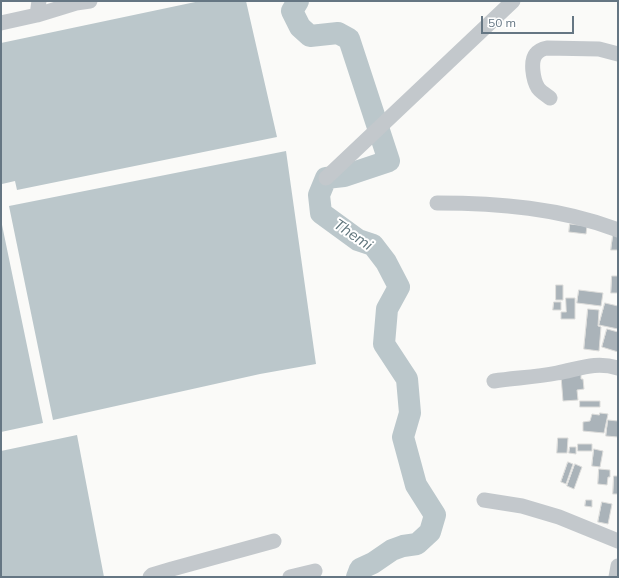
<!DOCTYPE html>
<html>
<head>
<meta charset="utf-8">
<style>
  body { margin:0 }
  #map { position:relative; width:619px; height:578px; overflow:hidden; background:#fafaf8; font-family:Mulish,sans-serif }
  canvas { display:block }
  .frame { position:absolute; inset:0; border:2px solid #657683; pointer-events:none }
  .scale { position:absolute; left:481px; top:16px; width:93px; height:18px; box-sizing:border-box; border:2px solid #657683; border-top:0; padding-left:5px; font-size:12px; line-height:14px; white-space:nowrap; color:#657683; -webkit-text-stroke:3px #fff; paint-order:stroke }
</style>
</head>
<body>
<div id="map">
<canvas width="619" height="578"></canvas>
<div class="frame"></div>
<div class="scale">50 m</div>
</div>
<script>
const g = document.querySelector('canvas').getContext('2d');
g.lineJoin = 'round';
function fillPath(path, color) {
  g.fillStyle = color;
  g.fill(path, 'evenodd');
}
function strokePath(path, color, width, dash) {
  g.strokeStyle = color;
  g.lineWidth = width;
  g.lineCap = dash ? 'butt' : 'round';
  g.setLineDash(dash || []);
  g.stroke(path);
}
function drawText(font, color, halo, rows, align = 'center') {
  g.font = font + ' Mulish,sans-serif';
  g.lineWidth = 4;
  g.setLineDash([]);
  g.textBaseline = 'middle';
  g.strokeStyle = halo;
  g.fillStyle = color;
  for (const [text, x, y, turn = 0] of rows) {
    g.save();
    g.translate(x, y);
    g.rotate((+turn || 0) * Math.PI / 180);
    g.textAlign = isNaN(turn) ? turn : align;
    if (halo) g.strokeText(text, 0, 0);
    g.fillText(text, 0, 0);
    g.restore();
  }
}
const water = new Path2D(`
  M200 1H246L277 137 17 190 15 181 2 184 1 179V43Z
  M286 151 316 364 260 374 53 420 9 206Z
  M1 220 43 423 1 432Z
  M77 435 104 577H1V451Z`);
const river = new Path2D(`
  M298 1 292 11 300 27 310 36 338 33 349 39 389 161 344 176 326 178 319 195 321 213 358 240 373 245 386 262 399 287 387 309 384 344 407 379 410 413 403 437 416 485 435 515 430 532 417 544 403 546 392 550 373 563 360 569 357 577`);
const building = new Path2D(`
  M570 224 587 226 586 234 569 232Z
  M613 235 618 236V250H611Z
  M612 276H618V293H611Z
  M556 285H563V300H556Z
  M579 290 603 293 601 306 577 303Z
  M566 298H575V319H561V312H566Z
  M554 302H561V310H553Z
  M605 303 618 306V329L599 325Z
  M588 309 599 310 598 326 601 327 599 351 584 349Z
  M607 329 618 332V352L602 347Z
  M581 374V379H583L584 389 577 390 578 400 563 401 561 376Z
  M580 401H600V407H580Z
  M600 413 608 414 604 433 583 431V422L590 421 592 414 599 415Z
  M608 420 618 421V437L606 436Z
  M558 438H568L567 453H557Z
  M578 444H592V451H578Z
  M570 447H576V454L569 453Z
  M594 449 603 451 600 467 592 466Z
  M568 462 573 464 566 484 561 482Z
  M575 464 582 467 574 489 567 486Z
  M599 469 610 470V477H608L607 485 598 484Z
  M614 476H618V494H613Z
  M586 500H592V507L585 506Z
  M602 502 612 504 608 524 598 522Z`);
const minor = new Path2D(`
  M37 15 39 1
  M1 23 37 15 76 3 90 1
  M550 98C546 95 541 92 538 88 533 80 530 61 536 54 539 50 542 49 547 48L599 49 618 54
  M326 178 513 1
  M437 203C498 203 561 208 618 230
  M494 381C515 378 536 377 557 373 579 369 595 361 618 368
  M484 500 522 506 559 517 618 541
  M150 577 152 575 172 569 274 541
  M290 577 315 571
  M616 577 618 566`);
const waterNames = [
  ["Themi",353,235,34]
];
fillPath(water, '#bbc7cb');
strokePath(river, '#bbc7cb', 22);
fillPath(building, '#aab3b9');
strokePath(building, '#dcdcda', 1);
strokePath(minor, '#c3c8cc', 15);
drawText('italic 15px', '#60757c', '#fff', waterNames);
</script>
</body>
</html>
